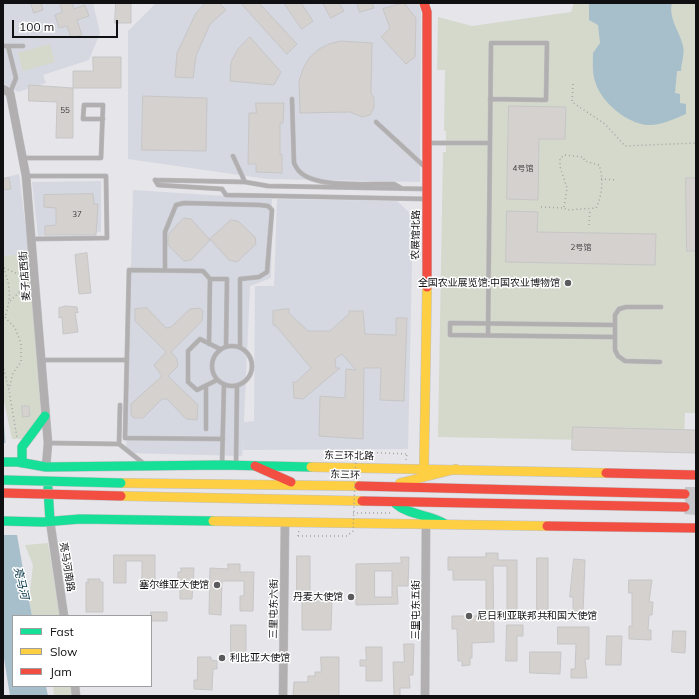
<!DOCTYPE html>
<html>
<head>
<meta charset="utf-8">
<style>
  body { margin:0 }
  #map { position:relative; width:699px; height:699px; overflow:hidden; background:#e5e5ea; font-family:Mulish,sans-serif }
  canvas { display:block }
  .frame { position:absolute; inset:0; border:4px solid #101013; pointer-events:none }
  .legend { position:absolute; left:12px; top:615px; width:140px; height:72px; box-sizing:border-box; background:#fff; border:1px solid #9f9fa1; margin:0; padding:5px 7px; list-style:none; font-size:12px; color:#101013 }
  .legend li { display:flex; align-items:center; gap:8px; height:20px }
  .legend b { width:20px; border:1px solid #9f9fa1 }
  .scale { position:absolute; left:12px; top:20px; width:106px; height:18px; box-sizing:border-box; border:2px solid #101013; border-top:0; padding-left:5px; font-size:12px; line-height:14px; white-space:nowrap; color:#101013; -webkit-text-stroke:3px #fff; paint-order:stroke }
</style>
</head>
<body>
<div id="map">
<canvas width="699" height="699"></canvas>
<div class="frame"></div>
<ul class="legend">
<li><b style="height:5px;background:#16e098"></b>Fast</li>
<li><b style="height:5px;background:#ffcf43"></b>Slow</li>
<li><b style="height:5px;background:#f24e42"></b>Jam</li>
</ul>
<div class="scale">100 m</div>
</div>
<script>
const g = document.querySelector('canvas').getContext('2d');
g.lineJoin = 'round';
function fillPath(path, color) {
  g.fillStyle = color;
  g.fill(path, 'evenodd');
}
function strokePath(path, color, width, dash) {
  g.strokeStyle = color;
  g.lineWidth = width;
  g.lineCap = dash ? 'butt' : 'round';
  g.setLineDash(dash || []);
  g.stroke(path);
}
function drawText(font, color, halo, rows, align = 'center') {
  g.font = font + ' Mulish,"Noto Sans SC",sans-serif';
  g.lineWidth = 3;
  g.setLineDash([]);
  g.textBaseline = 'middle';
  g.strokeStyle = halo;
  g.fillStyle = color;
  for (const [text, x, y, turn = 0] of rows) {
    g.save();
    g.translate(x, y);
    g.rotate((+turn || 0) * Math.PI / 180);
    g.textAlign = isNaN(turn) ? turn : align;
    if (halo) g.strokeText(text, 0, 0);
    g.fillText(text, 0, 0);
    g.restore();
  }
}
const built = new Path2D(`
  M3 3H93L100 33 89 60 43 75 46 83 18 92 3 83Z
  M156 3H418L421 12 420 182 267 179 128 159V31Z
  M19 174 29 254 3 256V178Z
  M101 181V232L38 236 32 182Z
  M133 190 272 199 271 278 250 286 244 422 254 421 255 286H274L277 199 397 201 413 216 408 449 243 450 244 435 242 456 126 453Z`);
const green = new Path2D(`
  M574 3H696V413H685L684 442 438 437 443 152H446V131H444L445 70H437L438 17 472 26 571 12Z
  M50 44 55 62 23 71 18 53Z
  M29 254 41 413 22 439H12L3 397V256Z
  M48 543 60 616H32L29 600 33 565 25 545Z
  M53 686H71L72 696H54Z`);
const water = new Path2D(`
  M589 3H672C668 18 680 32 683 46 685 54 681 63 681 71H677L675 93 680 94V103L686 104V114C674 119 660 126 647 125 626 123 600 101 595 81 592 72 593 61 593 53L600 43 598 25 589 20Z
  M3 401C5 473 18 545 32 616H13V686H46L48 696H10L3 652Z`);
const pier = new Path2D(`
  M3 443H7L19 535H3Z`);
const building = new Path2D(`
  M31 3H41L43 10 34 13Z
  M60 3H72L74 9 85 5 89 16 77 20 82 35 71 38 67 26 59 28 55 15 62 12Z
  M116 3H131V23H115Z
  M206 3H219L226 10 210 24 196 56 193 78 175 77 177 53 196 13Z
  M241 3H259L297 44 287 54Z
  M284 3H301L313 21 302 29Z
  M323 3H339L344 11 331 18Z
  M357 3H372L374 8 360 12Z
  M404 3 416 18 415 57 406 64 381 37 390 28 383 9Z
  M250 37 281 72 274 85 230 81 231 62 238 49Z
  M341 41 372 43 371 93 374 98V108L370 115 362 117 350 112 300 113 299 81 303 69 309 58 319 49 329 44Z
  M93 57H121V88H73V71H93Z
  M29 85 73 88V138H56L57 102 29 101Z
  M143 96 207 98 206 151 142 150Z
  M256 103H284L283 123H280V154H282V173L256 172V164H248L249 113H256Z
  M509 106 566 107 565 139H539L538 200 507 199Z
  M9 178 11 189 3 190V179Z
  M686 178H696V251H687Z
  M93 194 94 204H98L96 235H45V226L56 225V208L44 207V195Z
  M507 211 538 212 537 232 656 234 655 265 506 262Z
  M184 218 191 219 210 240 191 260 184 261 168 245V235Z
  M231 220 238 221 255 237 256 244 237 262 229 260 210 239Z
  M87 253 91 293 79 294 75 255Z
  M66 306 77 307 78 313 75 312 78 332 63 334 62 317 59 318V308Z
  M147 308 166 328 171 327 190 309 200 308 203 311 202 321 171 352 177 359 178 366 168 376 198 405 197 420 186 419 167 399H162L143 418H134L131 415V404L162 376 154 365 166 352 135 321V309Z
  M289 309V313L308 331H330L349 314V311H363L365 334 396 335V318H407L404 401 380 400 381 368H364L363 439 319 436 320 396 345 398 346 369 356 370 342 354 335 359 336 368H340L303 399 294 398 293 382H296L311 368 276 326 273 325V311Z
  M22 406H29L30 416 23 417Z
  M573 427 696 430V453L572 450Z
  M486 553H498V560H517V612H507V566H493L494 642 472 643V658H470V665L462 666V661H458L457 629H452V616H477V614H486V580H453V570H448V557H486Z
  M114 555H155V584H142V561H126V583H114Z
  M297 556H310V598L332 599 331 630H302V593H297Z
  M401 557H409L408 586H397L398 604 356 605V564L401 563ZM375 571H392V597H375Z
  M537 558H548V614H537Z
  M574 559 585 560 583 614H573V597H570Z
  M228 564H240V572H254L253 611H240V596H244V581H222L221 615 209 614 210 568 228 569Z
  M181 568H194L192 599H180V580H178V572H181Z
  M88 579H100V582H103V612H86V582L88 583Z
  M629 580H652L649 602H653L652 615H649L648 630H651V640L629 639V626H632V593H629Z
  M151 612H167V621H151Z
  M231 625H246V661H235V659H231Z
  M507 625H523V636H517V661H506Z
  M558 627H589V659H585L587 678H571V669H575L576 644H558Z
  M673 631H686L685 653 672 652Z
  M607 636H622L621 665H606Z
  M404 644H414L413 675H409L410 688H400V696H394L393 662H404Z
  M366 647H382V681H366V666H360V660H366Z
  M530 652H561L560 674 530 673Z
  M198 657H211V660L217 661V669H213L212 690 194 689V680H197Z
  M321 657H339V696H293L294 682H308V676H315V672H321Z`);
const highwayTunnel = new Path2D(`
  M685 494H696
  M685 507 696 508`);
const path = new Path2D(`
  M573 84 572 102 605 124 625 146 696 143
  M601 179 617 180
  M541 207 564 208 567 210 596 208C602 197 604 177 599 165L585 161 583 157 564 155 560 159V167L567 188 564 208
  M589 225 590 209
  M4 268 28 278
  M10 301 28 284
  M3 317H5C11 298 11 288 4 269
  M5 317 15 328 21 343V362L13 373 9 389
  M3 365 9 390 17 438
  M406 460 407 454
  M353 513H391
  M298 536 299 530`);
const lane = new Path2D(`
  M3 46H23
  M8 46 16 78 10 93
  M292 99 294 163C295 165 297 169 299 171 315 189 371 183 394 184L401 188
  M376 122 426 168
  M429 143H490
  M233 156 245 182
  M23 158H101L103 105H84L83 119H103
  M26 176H106L107 238 32 239
  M155 180 158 185 222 189 226 195 427 199
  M155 180 245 182 268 186 428 189
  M165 270V232L176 205 184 203 260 205 268 206 272 210 267 272 259 277 240 279V347
  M488 335 491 43H547L546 100 490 99
  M615 337 450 335V323L615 325
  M209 344 210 279
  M212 366a20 20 0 1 1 40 0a20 20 0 1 1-40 0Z
  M41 360H127
  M660 362 625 361 618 356 615 350V315L619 309 626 307H661
  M217 380 197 390 188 382V351L200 339 220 349
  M120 405 119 444 143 463
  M206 429V386
  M223 439 125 438 129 270 203 271 210 279H227L226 346
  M48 443 119 444
  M222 465 224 385
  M236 465 237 386`);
const street = new Path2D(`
  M3 89 10 93 26 176 48 443 46 467
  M50 521 64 616
  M75 686 76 696
  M283 696 285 522
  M425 696 426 524`);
const fast = new Path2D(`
  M3 462H18L46 467 222 465 311 467
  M22 463V447L45 416
  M48 488 50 521
  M396 504C410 516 430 514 445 524
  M3 521 43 522 80 519 213 521`);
const slow = new Path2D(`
  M311 467 606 473
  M424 468 427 287
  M121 483 359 486
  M400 483 456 469
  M121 496 362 501
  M213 521 547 526`);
const jam = new Path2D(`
  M424 3 427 12V287
  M255 466 291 482
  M606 473 696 475
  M359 486 685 494
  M362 501 685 507
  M547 526 696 528`);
const pathBridge = new Path2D(`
  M298 536H347L353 531 356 453 360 452 407 454`);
const fastBridge = new Path2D(`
  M3 480 121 483`);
const jamBridge = new Path2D(`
  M3 493 121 496`);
const markers = [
  [568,283,4,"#5b5b5e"],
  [217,585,4,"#5b5b5e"],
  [351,597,4,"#5b5b5e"],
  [469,616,4,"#5b5b5e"],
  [222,658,4,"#5b5b5e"]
];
const numberNames = [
  ["55",65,111],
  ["4号馆",523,169],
  ["37",77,215],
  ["2号馆",581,248]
];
const streetNames = [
  ["农展馆北路",416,235,-89],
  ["麦子店西街",25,276,-94],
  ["东三环北路",349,456,1],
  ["东三环",345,475,2],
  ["亮马河南路",67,567,81],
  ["三里屯东六街",274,609,-89],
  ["三里屯东五街",416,610,-90]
];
const poiNames = [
  ["全国农业展览馆;中国农业博物馆",560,283],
  ["塞尔维亚大使馆",209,585],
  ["丹麦大使馆",343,597],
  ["尼日利亚联邦共和国大使馆",477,616,"left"],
  ["利比亚大使馆",230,658,"left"]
];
const waterNames = [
  ["亮马河",21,583,77]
];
fillPath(built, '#d6d8e1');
fillPath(green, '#d4d9cc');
fillPath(water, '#a7becb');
fillPath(pier, '#e5e5ea');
fillPath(building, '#d4d1ce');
strokePath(building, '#c7c6c7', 1);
strokePath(highwayTunnel, '#c5c5ca', 14, [14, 7]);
strokePath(lane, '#bfbfc2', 5);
strokePath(street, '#bfbfc2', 9);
strokePath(fast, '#bfbfc2', 10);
strokePath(slow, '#bfbfc2', 10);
strokePath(jam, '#bfbfc2', 10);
strokePath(path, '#a4a4a4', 1.5, [1, 3]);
strokePath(lane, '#b1afb0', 4);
strokePath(street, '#b1afb0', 8);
strokePath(fast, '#16e098', 9);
strokePath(slow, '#ffcf43', 9);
strokePath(jam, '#f24e42', 9);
strokePath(fastBridge, '#bfbfc2', 10, []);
strokePath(jamBridge, '#bfbfc2', 10, []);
strokePath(pathBridge, '#a4a4a4', 1.5, [1, 3]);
strokePath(fastBridge, '#16e098', 9);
strokePath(jamBridge, '#f24e42', 9);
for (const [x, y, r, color] of markers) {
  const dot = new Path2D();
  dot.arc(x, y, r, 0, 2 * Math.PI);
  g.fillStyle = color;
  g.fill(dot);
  strokePath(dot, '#fff', 1.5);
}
drawText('8px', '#424143', null, numberNames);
drawText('10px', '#101013', '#fff', streetNames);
drawText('10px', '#101013', '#fff', poiNames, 'right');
drawText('italic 11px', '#003345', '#fff', waterNames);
</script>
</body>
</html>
